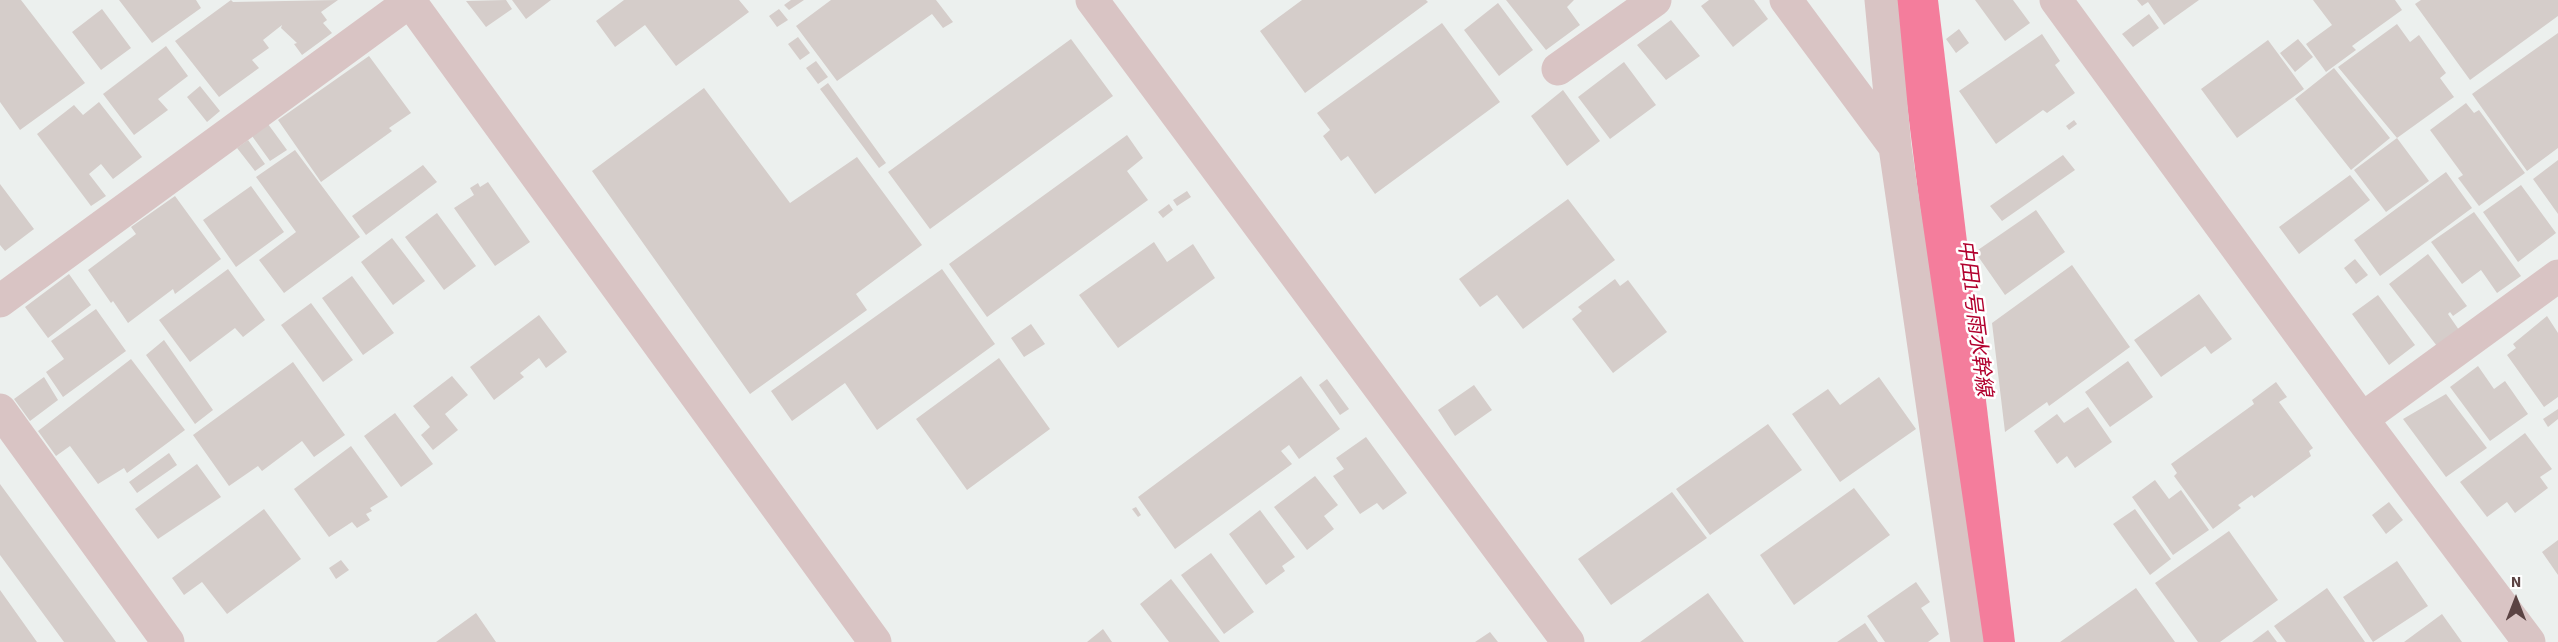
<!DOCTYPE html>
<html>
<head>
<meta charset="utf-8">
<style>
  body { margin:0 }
  #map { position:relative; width:2558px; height:642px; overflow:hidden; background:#ecf0ee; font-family:"Source Sans 3",sans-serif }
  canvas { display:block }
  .north { position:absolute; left:2486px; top:570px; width:60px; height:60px; -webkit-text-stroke:4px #fff; paint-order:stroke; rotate:0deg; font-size:16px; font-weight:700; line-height:24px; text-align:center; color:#5b4343 }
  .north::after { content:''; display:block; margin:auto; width:21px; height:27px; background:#5b4343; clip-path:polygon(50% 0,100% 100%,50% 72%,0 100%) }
</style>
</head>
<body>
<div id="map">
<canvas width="2558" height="642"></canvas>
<div class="north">N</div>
</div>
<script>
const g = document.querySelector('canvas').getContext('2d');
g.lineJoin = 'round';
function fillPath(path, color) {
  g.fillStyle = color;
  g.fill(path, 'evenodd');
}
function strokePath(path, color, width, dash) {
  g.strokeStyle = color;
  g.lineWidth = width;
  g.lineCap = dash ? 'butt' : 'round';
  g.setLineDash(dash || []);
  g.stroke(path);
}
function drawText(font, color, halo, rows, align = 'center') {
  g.font = font + ' "Source Sans 3","Noto Sans JP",sans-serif';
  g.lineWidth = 5;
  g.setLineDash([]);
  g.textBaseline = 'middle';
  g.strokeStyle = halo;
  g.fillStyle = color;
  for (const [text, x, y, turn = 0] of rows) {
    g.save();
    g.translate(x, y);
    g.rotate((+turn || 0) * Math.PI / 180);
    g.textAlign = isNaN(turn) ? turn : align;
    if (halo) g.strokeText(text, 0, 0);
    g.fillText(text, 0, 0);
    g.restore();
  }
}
const water = new Path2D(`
  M1894 0H1938L2015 642H1974Z`);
const building = new Path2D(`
  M0 0H21L85 83 20 130 0 102Z
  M119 0H196L201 8 152 43Z
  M231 0 233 2 338 0 321 12 327 20 323 23 332 33 302 55 294 44 297 43 281 28 282 25 263 40 269 48 252 60 259 68 219 97 175 41Z
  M506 0 512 9 486 27 466 1Z
  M512 0H551L526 19Z
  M624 0H739L749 12 676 66 645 25 615 47 596 21Z
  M791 0H804L789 10 784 5Z
  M831 0H936L953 22 943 28 932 14 837 81 796 26Z
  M1302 0H1426L1428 2 1305 93 1260 31Z
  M1506 0H1574L1567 7 1580 25 1546 50Z
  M1709 0H1754L1768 19 1733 47 1701 6Z
  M1975 0H2013L2030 23 2005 41Z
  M2137 0H2199L2164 25 2148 2 2142 6Z
  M2313 0H2395L2402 10 2352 46 2356 50 2326 72 2306 44 2332 25Z
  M2421 0H2558V16L2470 80 2415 4Z
  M1498 3 1533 50 1499 76 1464 30Z
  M102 9 131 48 101 70 72 32Z
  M779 9 788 20 777 27 769 16Z
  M2149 14 2159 28 2133 47 2122 34Z
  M1671 20 1700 56 1666 80 1637 45Z
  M1442 23 1500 102 1375 194 1348 156 1341 161 1323 136 1330 130 1317 113Z
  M2397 24 2410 42 2419 35 2446 73 2440 78 2454 97 2397 138 2338 67Z
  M1959 29 1969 43 1956 53 1946 39Z
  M2558 33V148L2527 171 2472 94Z
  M2042 34 2060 61 2055 65 2075 93 2047 113 2043 110 1996 144 1959 91Z
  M798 37 810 53 800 60 788 44Z
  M1071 39 1113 96 930 229 888 172Z
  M2298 39 2313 57 2295 72 2280 53Z
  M2268 40 2304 89 2237 138 2201 89Z
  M166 46 188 76 158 99 168 110 134 135 103 94Z
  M369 56 411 113 389 128 392 131 321 182 278 120Z
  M816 61 828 77 818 84 806 68Z
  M1624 62 1656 105 1610 139 1578 97Z
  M2334 68 2390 138 2351 170 2295 99Z
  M828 83 886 163 879 168 820 89Z
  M200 86 220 111 207 122 187 97Z
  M704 88 790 203 857 157 922 245 856 294 867 310 750 394 592 171Z
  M1563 90 1600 141 1567 166 1531 116Z
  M99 102 142 157 113 179 101 164 89 174 106 196 91 206 37 134 74 105 83 115Z
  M2466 103 2474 113 2479 110 2525 173 2479 206 2458 178 2463 175 2430 130Z
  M2074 120 2077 124 2069 130 2066 126Z
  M268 124 287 150 270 161 252 136Z
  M1127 135 1143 158 1127 171 1148 200 987 317 949 264Z
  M2397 138 2429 181 2386 212 2354 170Z
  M248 140 265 164 255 171 237 148Z
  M295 150 360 237 284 293 259 260 296 232 256 177Z
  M2063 155 2075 170 2002 221 1990 206Z
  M2558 160V214L2533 179Z
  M423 165 437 182 366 235 352 216Z
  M2446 172 2472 208 2380 276 2354 240Z
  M2350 175 2370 200 2299 254 2279 227Z
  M488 182 530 242 495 266 454 208 474 195 470 188 478 183 480 187Z
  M0 184 34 229 5 251 0 245Z
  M2521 185 2556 233 2518 262 2483 212Z
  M251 186 284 232 236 267 203 220Z
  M1187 191 1191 197 1177 206 1173 200Z
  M175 196 221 259 175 294 173 289 128 323 113 301 111 303 88 270 136 234 131 227Z
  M1568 199 1615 260 1523 329 1497 295 1480 307 1459 279Z
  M1169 204 1173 210 1163 218 1158 212Z
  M2036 210 2065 252 2005 295 1975 252Z
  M2474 212 2521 276 2497 293 2481 270 2462 284 2431 242Z
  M437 213 476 266 444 290 405 237Z
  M392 238 425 281 393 305 361 262Z
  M1154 242 1167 262 1193 244 1215 278 1118 348 1079 295Z
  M2428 254 2467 306 2453 316 2450 312 2448 314 2459 330 2437 346 2389 284Z
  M2355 259 2368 275 2356 284 2344 268Z
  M2072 265 2130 347 2049 406 2047 402 2005 432 1992 323Z
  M228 269 265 320 243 337 235 328 190 362 159 320Z
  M942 269 995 344 877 430 845 383 792 421 771 391Z
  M69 274 91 305 48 338 25 307Z
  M352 276 394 333 363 355 322 298Z
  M1615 279 1620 286 1628 280 1667 332 1613 373 1572 319 1582 311 1578 307Z
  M2199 294 2232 339 2211 354 2205 346 2161 377 2134 340Z
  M2378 295 2415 345 2389 365 2352 314Z
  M311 303 353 360 323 382 281 325Z
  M96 309 126 351 63 397 46 372 64 359 51 341Z
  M539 315 567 352 546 368 539 358 520 373 524 377 494 400 470 367Z
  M2547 316 2558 333V397L2544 407 2507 355 2516 348 2513 344Z
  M1031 324 1045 344 1024 357 1011 338Z
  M164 340 213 410 195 424 146 355Z
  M999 358 1050 429 967 490 916 419Z
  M131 359 185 430 127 473 124 468 98 484 70 446 56 456 38 431Z
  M2128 361 2153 397 2110 427 2085 392Z
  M293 362 345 435 314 457 302 441 262 471 258 466 229 486 193 435Z
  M2478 366 2494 389 2505 381 2528 414 2490 441 2450 387Z
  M452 376 468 395 445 414 458 430 433 450 421 435 430 427 413 406Z
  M1301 376 1340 429 1299 459 1289 445 1281 451 1292 464 1175 549 1138 497Z
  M44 377 58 400 30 421 14 399Z
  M1879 377 1916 429 1840 482 1792 414 1828 389 1840 405Z
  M1327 379 1349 409 1340 415 1319 385Z
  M2276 382 2287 397 2279 402 2313 448 2309 451 2311 456 2254 498 2252 495 2238 505 2241 508 2213 529 2174 476 2177 473 2171 464 2254 404 2252 400Z
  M1474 385 1492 410 1455 436 1438 410Z
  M2446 394 2487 448 2446 477 2403 419Z
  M2088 407 2112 442 2075 468 2067 456 2057 464 2034 431 2057 414 2064 423Z
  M2558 409V419L2548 427 2543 419Z
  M395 413 433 464 401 487 364 436Z
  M1768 424 1802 470 1710 535 1676 489Z
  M2525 433 2552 469 2540 477 2548 488 2515 513 2507 502 2487 517 2460 482Z
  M1366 437 1407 493 1383 510 1377 503 1360 514 1333 476 1344 469 1336 458Z
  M351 446 388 497 370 508 372 511 366 514 370 520 357 528 352 522 329 537 294 489Z
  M169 453 177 465 137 493 129 482Z
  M197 464 221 497 158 539 135 509Z
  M1315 476 1338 505 1324 516 1334 529 1307 550 1274 507Z
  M2155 480 2169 499 2181 490 2209 530 2173 555 2132 497Z
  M0 484 116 642H64L0 555Z
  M1854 488 1890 535 1794 605 1760 555Z
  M1672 492 1707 538 1611 605 1578 559Z
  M2389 502 2403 520 2386 534 2372 515Z
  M1136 507 1141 515 1138 517 1132 509Z
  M264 509 301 559 227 614 202 582 184 595 172 578Z
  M2135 509 2171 559 2150 575 2113 524Z
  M1260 510 1295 557 1282 566 1285 571 1266 585 1229 534Z
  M2229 531 2278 600 2220 642H2198L2155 583Z
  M2558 540V575L2542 552Z
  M1211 553 1254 612 1224 634 1181 575Z
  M341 560 349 570 336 579 329 568Z
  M2397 561 2428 606 2373 642 2343 597Z
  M1171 579 1220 642H1169L1140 604Z
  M1916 582 1930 602 1921 608 1939 634 1928 642H1885L1867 616Z
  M2136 588 2175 642H2060Z
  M2327 588 2365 642H2286L2274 626Z
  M0 590 37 642H0Z
  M1708 593 1744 642H1640Z
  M476 613 496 642H436Z
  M2442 614 2462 642H2404Z
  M1865 623 1878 642H1837Z
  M1103 629 1112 642H1087Z
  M2268 630 2277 642H2252Z
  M1490 632 1498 642H1475Z`);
const minor = new Path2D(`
  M409 0 875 642
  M1092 0 1568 642
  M1786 0 1895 147
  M1881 0 1895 147 1967 642
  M2056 0 2362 419 2529 642
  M1558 69 1655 0
  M0 301 412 0
  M0 410 168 642
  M2362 419 2558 276`);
const waterNames = [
  ["中田1号雨水幹線",1973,318,83]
];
fillPath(water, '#f47d9c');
fillPath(building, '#d5cdca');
strokePath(minor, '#d9c4c4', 33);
drawText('italic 21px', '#b1002e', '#fff', waterNames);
</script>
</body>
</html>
